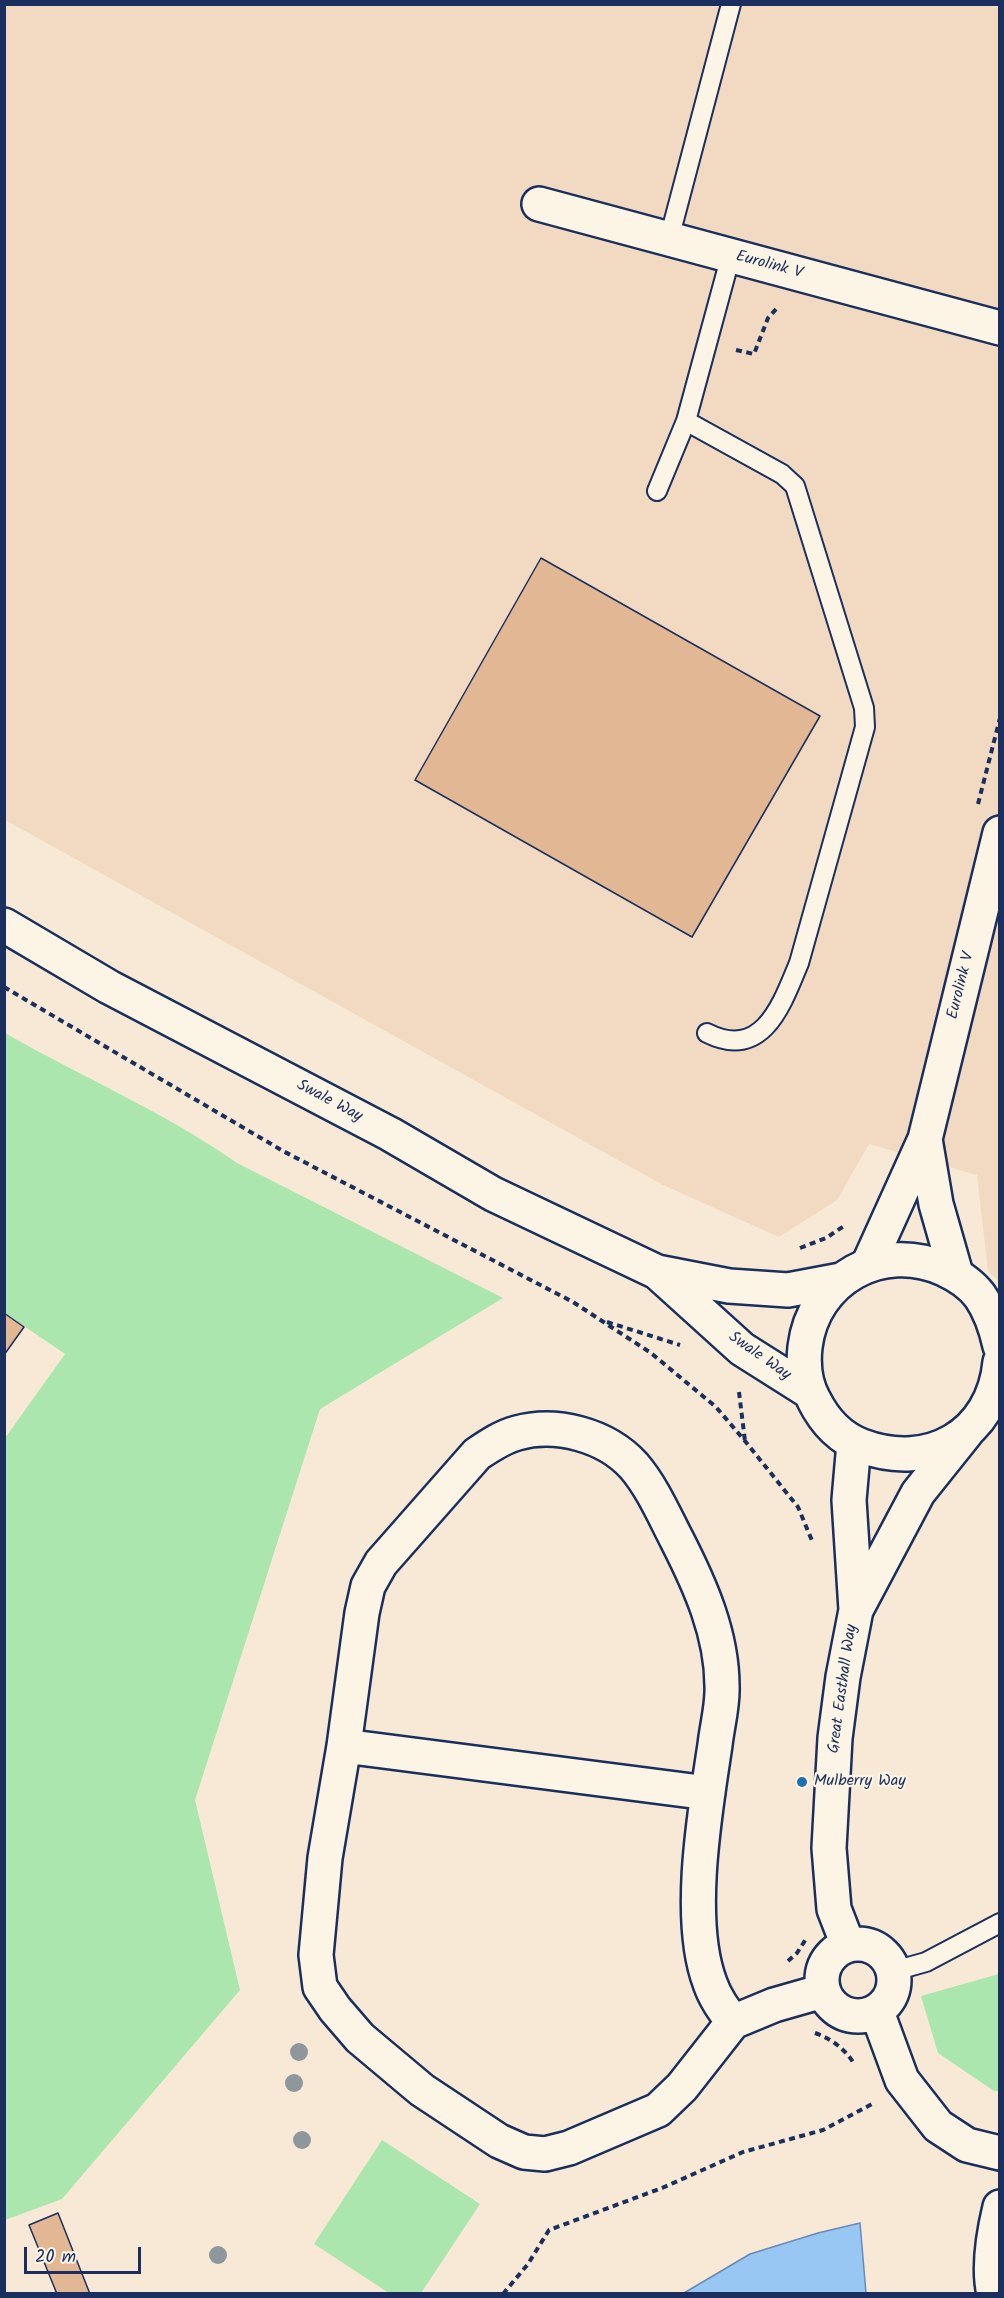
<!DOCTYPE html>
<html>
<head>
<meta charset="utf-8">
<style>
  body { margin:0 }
  #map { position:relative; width:1004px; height:2298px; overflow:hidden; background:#f7e9d5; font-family:Kalam,sans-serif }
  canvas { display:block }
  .frame { position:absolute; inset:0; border:6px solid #1b2f5e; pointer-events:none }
  .scale { position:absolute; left:24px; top:2247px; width:117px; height:27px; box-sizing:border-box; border:3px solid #1b2f5e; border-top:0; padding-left:8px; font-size:18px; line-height:21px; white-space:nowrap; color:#1b2f5e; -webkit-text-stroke:4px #fcf5e5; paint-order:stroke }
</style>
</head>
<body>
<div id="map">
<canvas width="1004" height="2298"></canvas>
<div class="frame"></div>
<div class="scale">20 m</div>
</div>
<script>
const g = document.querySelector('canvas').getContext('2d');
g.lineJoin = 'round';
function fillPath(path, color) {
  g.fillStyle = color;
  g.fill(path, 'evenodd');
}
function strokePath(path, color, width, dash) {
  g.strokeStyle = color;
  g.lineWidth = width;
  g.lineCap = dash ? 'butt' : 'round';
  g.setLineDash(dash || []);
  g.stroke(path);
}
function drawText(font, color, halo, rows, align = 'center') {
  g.font = font + ' Kalam,sans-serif';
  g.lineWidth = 4.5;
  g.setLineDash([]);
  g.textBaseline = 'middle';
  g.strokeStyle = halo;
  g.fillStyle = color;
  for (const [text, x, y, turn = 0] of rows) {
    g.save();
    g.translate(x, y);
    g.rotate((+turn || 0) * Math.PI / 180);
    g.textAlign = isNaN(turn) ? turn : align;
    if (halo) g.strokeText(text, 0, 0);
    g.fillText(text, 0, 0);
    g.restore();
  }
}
const built = new Path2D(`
  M4 5H999V1281L988 1271 977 1175 869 1144 837 1200 779 1237 663 1185 5 820Z`);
const green = new Path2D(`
  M5 1033C82 1077 164 1112 237 1163L503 1298 320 1409 195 1800 240 1990 62 2199 5 2220V1438L65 1354 5 1313Z
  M999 1974 1000 2091H994L938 2053 921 1996Z
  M382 2140 480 2204 421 2293H389L314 2244Z`);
const water = new Path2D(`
  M860 2223 866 2293H684L750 2254 818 2233Z`);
const building = new Path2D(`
  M541 558 820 716 692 937 415 780Z
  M4 1313 24 1327 4 1355Z
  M58 2213 90 2294H57L29 2225Z`);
const path = new Path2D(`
  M736 350 754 354 768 318 779 306
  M978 804 1000 718
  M4 987 283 1151 573 1302 651 1353 716 1407 745 1441 798 1507 813 1543
  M800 1248 826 1238 844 1226
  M607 1322 680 1345
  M739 1392 745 1441
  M788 1961 797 1953 806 1939
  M815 2033C832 2039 845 2049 855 2065
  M503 2294 528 2264 549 2230 662 2188 743 2152 823 2130 874 2103`);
const service = new Path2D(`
  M669 239 731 4
  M686 421 782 474 795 486 864 708 865 727 799 963C782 1004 763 1061 707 1033
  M657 491 686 421 731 255
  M894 1971 926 1962 1000 1923`);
const minor = new Path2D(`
  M539 204 1000 328
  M925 1139 936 1204 956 1274
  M868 1265 925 1139 1000 833
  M856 1610 918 1493 966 1433
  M344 1746 708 1793
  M822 1980a36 36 0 1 1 72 0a36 36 0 1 1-72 0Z
  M848 1945 834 1909 829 1848 835 1738 843 1677 856 1610 849 1500 854 1443
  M877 2012 902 2080 938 2126 967 2145 1000 2153
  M733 2022C724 2010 715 1998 710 1983 686 1920 705 1811 715 1745 717 1726 723 1705 722 1686 722 1634 700 1585 677 1540 664 1515 652 1487 634 1466 606 1435 556 1422 517 1433 502 1437 489 1446 477 1454L381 1563 368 1586 362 1613 344 1746 325 1858 316 1955 320 1987 335 2009 360 2038 422 2090 499 2141 524 2152 545 2154 569 2148 658 2110 682 2087 733 2022 774 2005 823 1991
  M994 2294C988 2269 994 2232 1000 2207`);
const tertiary = new Path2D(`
  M4 925 109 987 390 1134 493 1194 657 1272 729 1286 788 1290 841 1280
  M658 1273 742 1349 810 1392
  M1000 1346C996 1328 991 1312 980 1296 971 1284 957 1275 944 1269 882 1241 813 1279 805 1347 803 1365 805 1384 814 1400 824 1420 840 1438 862 1446 929 1471 993 1435 1000 1362`);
const trees = [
  [299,2052],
  [294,2083],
  [302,2140],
  [218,2255]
];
const markers = [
  [802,1782,6,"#1f6fb2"]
];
const streetNames = [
  ["Eurolink V",769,266,15],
  ["Eurolink V",962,986,-76],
  ["Swale Way",329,1102,28],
  ["Swale Way",759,1357,35],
  ["Great Easthall Way",844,1689,-82]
];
const poiNames = [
  ["Mulberry Way",814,1782]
];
fillPath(built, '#f1dac1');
fillPath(green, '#aae6ad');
fillPath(water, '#99c7f4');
strokePath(water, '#678ab8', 1.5);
fillPath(building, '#e2b793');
strokePath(building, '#1b2f5e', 1.5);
strokePath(service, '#1b2f5e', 22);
strokePath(minor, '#1b2f5e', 38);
strokePath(tertiary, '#1b2f5e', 38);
strokePath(path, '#1b2f5e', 4, [6, 4.5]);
strokePath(service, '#fcf5e5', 18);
strokePath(minor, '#fcf5e5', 33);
strokePath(tertiary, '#fcf5e5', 33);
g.fillStyle = '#8e979c';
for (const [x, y] of trees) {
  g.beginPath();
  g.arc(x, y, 9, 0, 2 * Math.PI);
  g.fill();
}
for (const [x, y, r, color] of markers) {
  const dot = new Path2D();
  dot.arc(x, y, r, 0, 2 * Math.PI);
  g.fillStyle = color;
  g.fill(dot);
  strokePath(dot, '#fcf5e5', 2);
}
drawText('16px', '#1b2f5e', '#fcf5e5', streetNames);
drawText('16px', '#1b2f5e', '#fcf5e5', poiNames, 'left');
</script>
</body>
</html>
